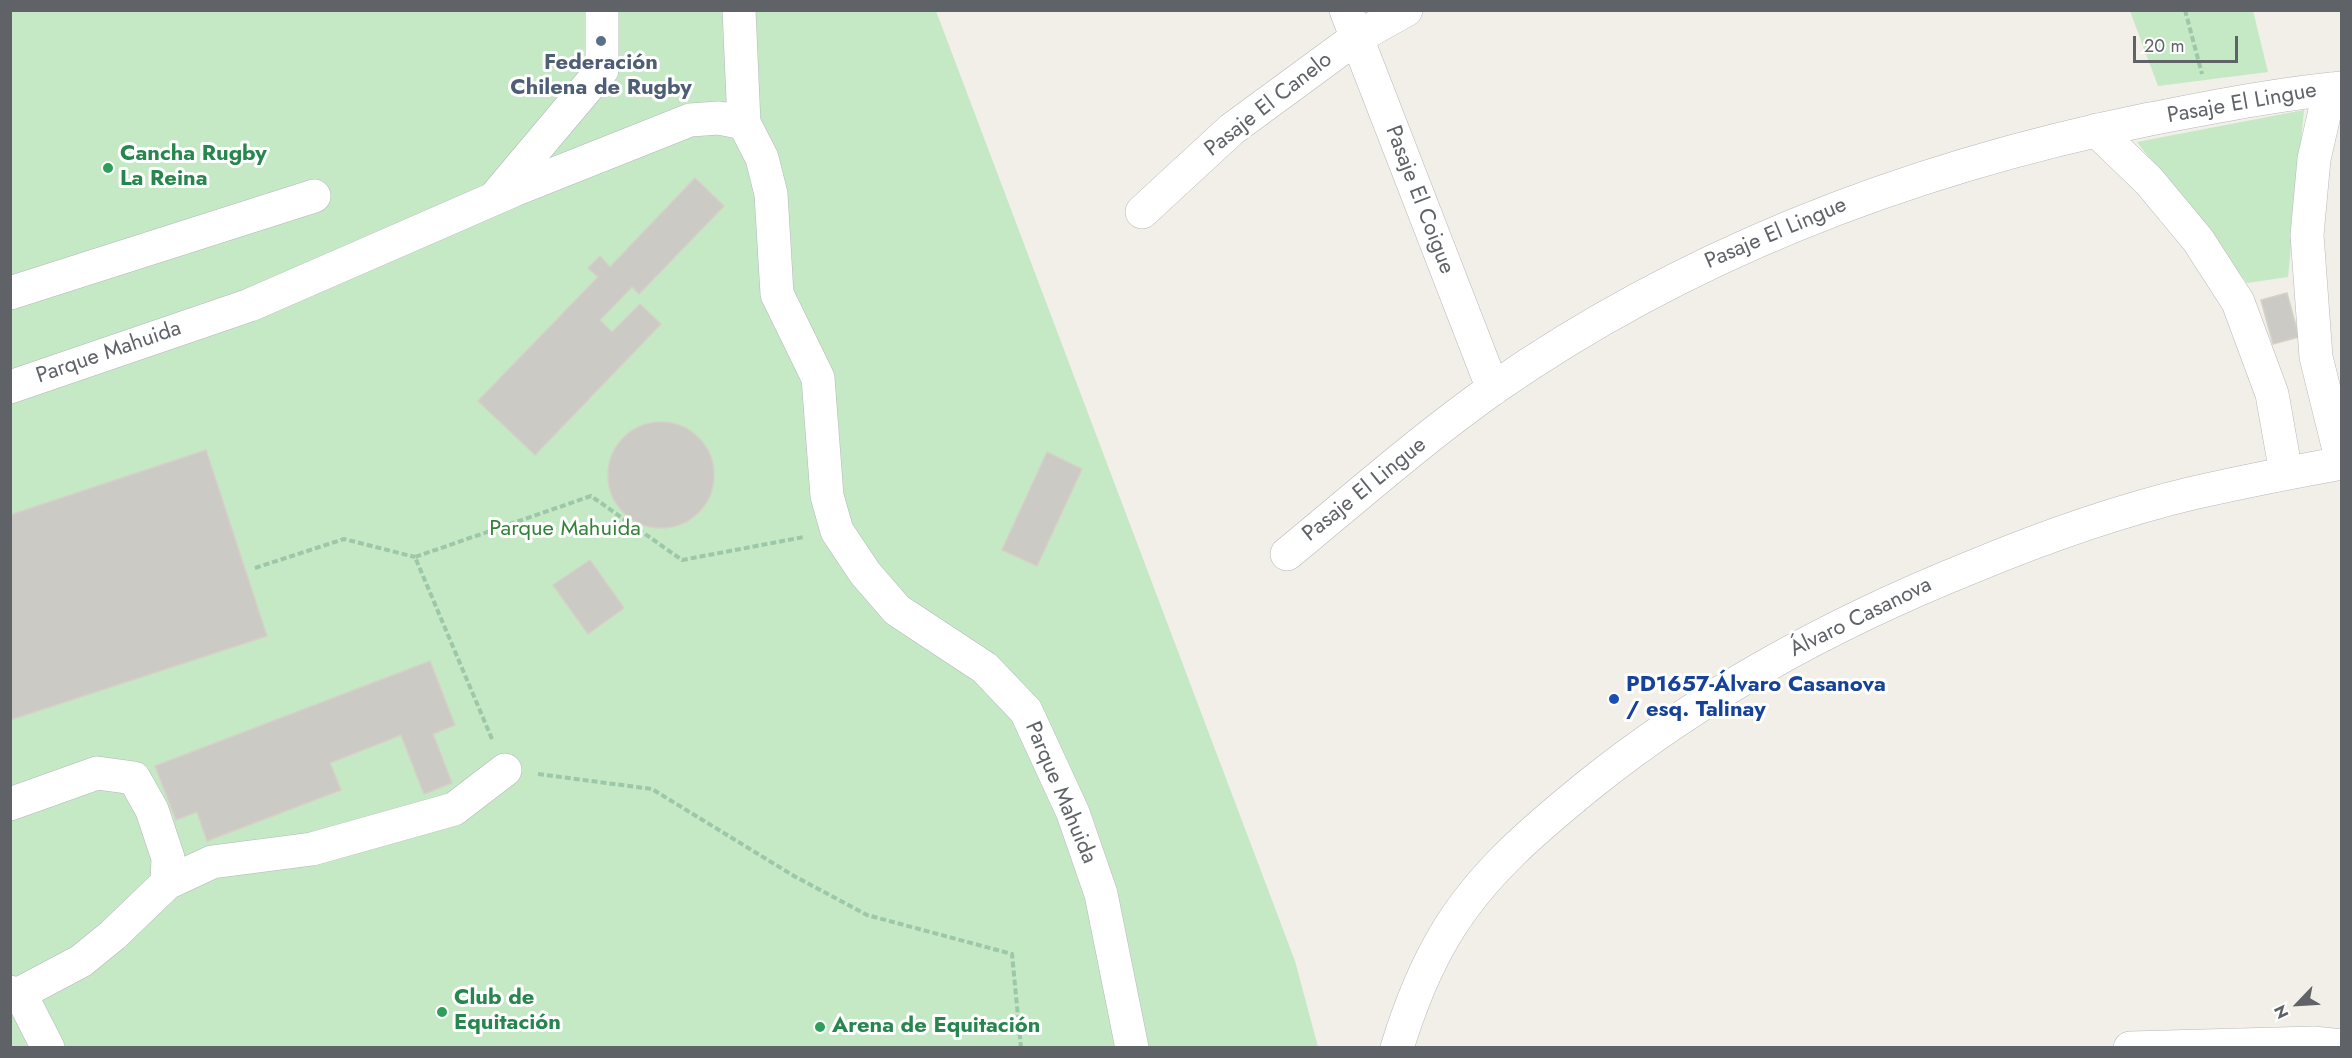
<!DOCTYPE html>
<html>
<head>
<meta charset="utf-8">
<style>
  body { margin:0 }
  #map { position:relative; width:2352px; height:1058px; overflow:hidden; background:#f1efe8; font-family:Jost,sans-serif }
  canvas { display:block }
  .frame { position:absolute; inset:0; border:12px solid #5f6368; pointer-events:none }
  .north { position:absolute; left:2268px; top:974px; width:60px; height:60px; -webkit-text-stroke:4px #fff; paint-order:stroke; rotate:245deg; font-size:16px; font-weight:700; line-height:24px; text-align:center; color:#5f6368 }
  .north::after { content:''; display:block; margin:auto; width:21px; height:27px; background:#5f6368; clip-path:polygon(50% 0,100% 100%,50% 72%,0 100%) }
  .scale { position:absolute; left:2133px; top:36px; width:105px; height:27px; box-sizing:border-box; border:3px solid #5f6368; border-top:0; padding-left:8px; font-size:18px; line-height:21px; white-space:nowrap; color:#5f6368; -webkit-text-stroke:4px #fff; paint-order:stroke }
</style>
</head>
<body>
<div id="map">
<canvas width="2352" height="1058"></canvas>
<div class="frame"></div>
<div class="north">N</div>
<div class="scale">20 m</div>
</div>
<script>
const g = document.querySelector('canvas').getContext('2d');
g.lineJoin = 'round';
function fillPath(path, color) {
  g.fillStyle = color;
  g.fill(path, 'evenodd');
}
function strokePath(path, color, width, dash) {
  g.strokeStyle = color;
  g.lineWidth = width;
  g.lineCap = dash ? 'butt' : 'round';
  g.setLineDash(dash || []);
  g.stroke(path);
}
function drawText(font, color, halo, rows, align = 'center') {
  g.font = font + ' Jost,sans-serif';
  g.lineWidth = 6;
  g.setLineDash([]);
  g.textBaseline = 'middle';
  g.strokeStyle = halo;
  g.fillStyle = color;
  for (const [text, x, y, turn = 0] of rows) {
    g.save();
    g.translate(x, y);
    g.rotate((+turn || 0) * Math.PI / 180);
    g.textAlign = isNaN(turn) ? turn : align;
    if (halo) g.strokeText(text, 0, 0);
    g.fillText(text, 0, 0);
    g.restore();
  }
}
const green = new Path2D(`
  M10 11H936L1295 961 1318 1047H11Z
  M2130 11H2253L2268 72 2158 86Z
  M2304 110 2288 277 2247 283 2137 142Z`);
const building = new Path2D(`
  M695 178 724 206 639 294 632 287 600 320 612 332 640 304 661 324 535 455 478 401 598 277 588 268 600 256 610 267Z
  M2287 293 2299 337 2273 344 2261 300Z
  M608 475a53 53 0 1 1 106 0a53 53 0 1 1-106 0Z
  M206 450 267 636 10 720V515Z
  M1047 452 1082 469 1037 566 1002 550Z
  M590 560 624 608 588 634 553 585Z
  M430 661 455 725 433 734 452 783 424 794 401 735 330 763 341 790 207 841 197 812 176 820 155 766Z`);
const path = new Path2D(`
  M2185 10 2202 74
  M255 568 344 539 415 557
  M492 739 415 557 591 496 682 560 804 537
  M538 774 652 789 794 876 867 915 1012 954 1021 1048`);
const minor = new Path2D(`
  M739 10 744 123 762 158 771 194 777 294 818 378 827 496 837 531 865 573 897 610 985 668 1026 711 1073 813 1101 894 1132 1048
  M1346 10 1493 389
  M2330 89 2314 159 2307 235 2316 357 2342 462
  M2096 130 2149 181 2198 240 2238 302 2272 394 2286 473
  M496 196 602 70V10
  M1142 212 1232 129 1356 38 1406 10
  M10 293 314 196
  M10 387 250 305 514 190 690 120 719 118 744 123
  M1287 554C1354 499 1423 438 1494 388 1692 250 1914 167 2150 119 2213 107 2277 94 2342 88
  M10 804 97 773 134 778 152 810 168 858 167 883
  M10 992 25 1003 48 1048
  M15 996 81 961 113 935 167 883 212 862 312 849 454 809 505 770
  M1397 1048C1409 1009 1424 970 1445 935 1481 874 1535 829 1589 785 1705 692 1835 622 1972 567 2044 537 2118 511 2193 493 2242 482 2292 472 2342 463
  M2130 1048 2313 1043 2342 1046`);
const markers = [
  [601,41,6,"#5c6f8a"],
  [108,168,6,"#2e9e5b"],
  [1614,699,6,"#1a4fb4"],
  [442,1012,6,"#2e9e5b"],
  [820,1027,6,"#2e9e5b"]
];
const serviceNames = [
  ["Federación",601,64],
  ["Chilena de Rugby",601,89]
];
const streetNames = [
  ["Pasaje El Lingue",2242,104,-10],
  ["Pasaje El Canelo",1269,105,-38],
  ["Pasaje El Coigue",1419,200,69],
  ["Pasaje El Lingue",1776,234,-23],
  ["Parque Mahuida",109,353,-19],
  ["Pasaje El Lingue",1365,490,-39],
  ["Álvaro Casanova",1861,618,-26],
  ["Parque Mahuida",1060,793,67]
];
const leisureNames = [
  ["Cancha Rugby",120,155],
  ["La Reina",120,180],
  ["Club de",454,999],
  ["Equitación",454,1024],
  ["Arena de Equitación",832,1027]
];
const parkNames = [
  ["Parque Mahuida",565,530]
];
const transitNames = [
  ["PD1657-Álvaro Casanova",1626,686],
  ["/ esq. Talinay",1626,711]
];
fillPath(green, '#c5e8c5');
fillPath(building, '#cccac5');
strokePath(building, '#d6d1c6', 1.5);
strokePath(minor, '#b5b8bc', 34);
strokePath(path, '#9cc7a9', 4, [6, 3]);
strokePath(minor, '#fff', 33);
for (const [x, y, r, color] of markers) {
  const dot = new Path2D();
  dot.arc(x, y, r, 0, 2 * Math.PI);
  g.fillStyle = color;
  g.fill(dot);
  strokePath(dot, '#fff', 2);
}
drawText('bold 22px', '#4e5e75', '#fff', serviceNames);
drawText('22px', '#5f6368', '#fff', streetNames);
drawText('bold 22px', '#27864d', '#fff', leisureNames, 'left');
drawText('22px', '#348238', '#fff', parkNames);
drawText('bold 22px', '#164399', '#fff', transitNames, 'left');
</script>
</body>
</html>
